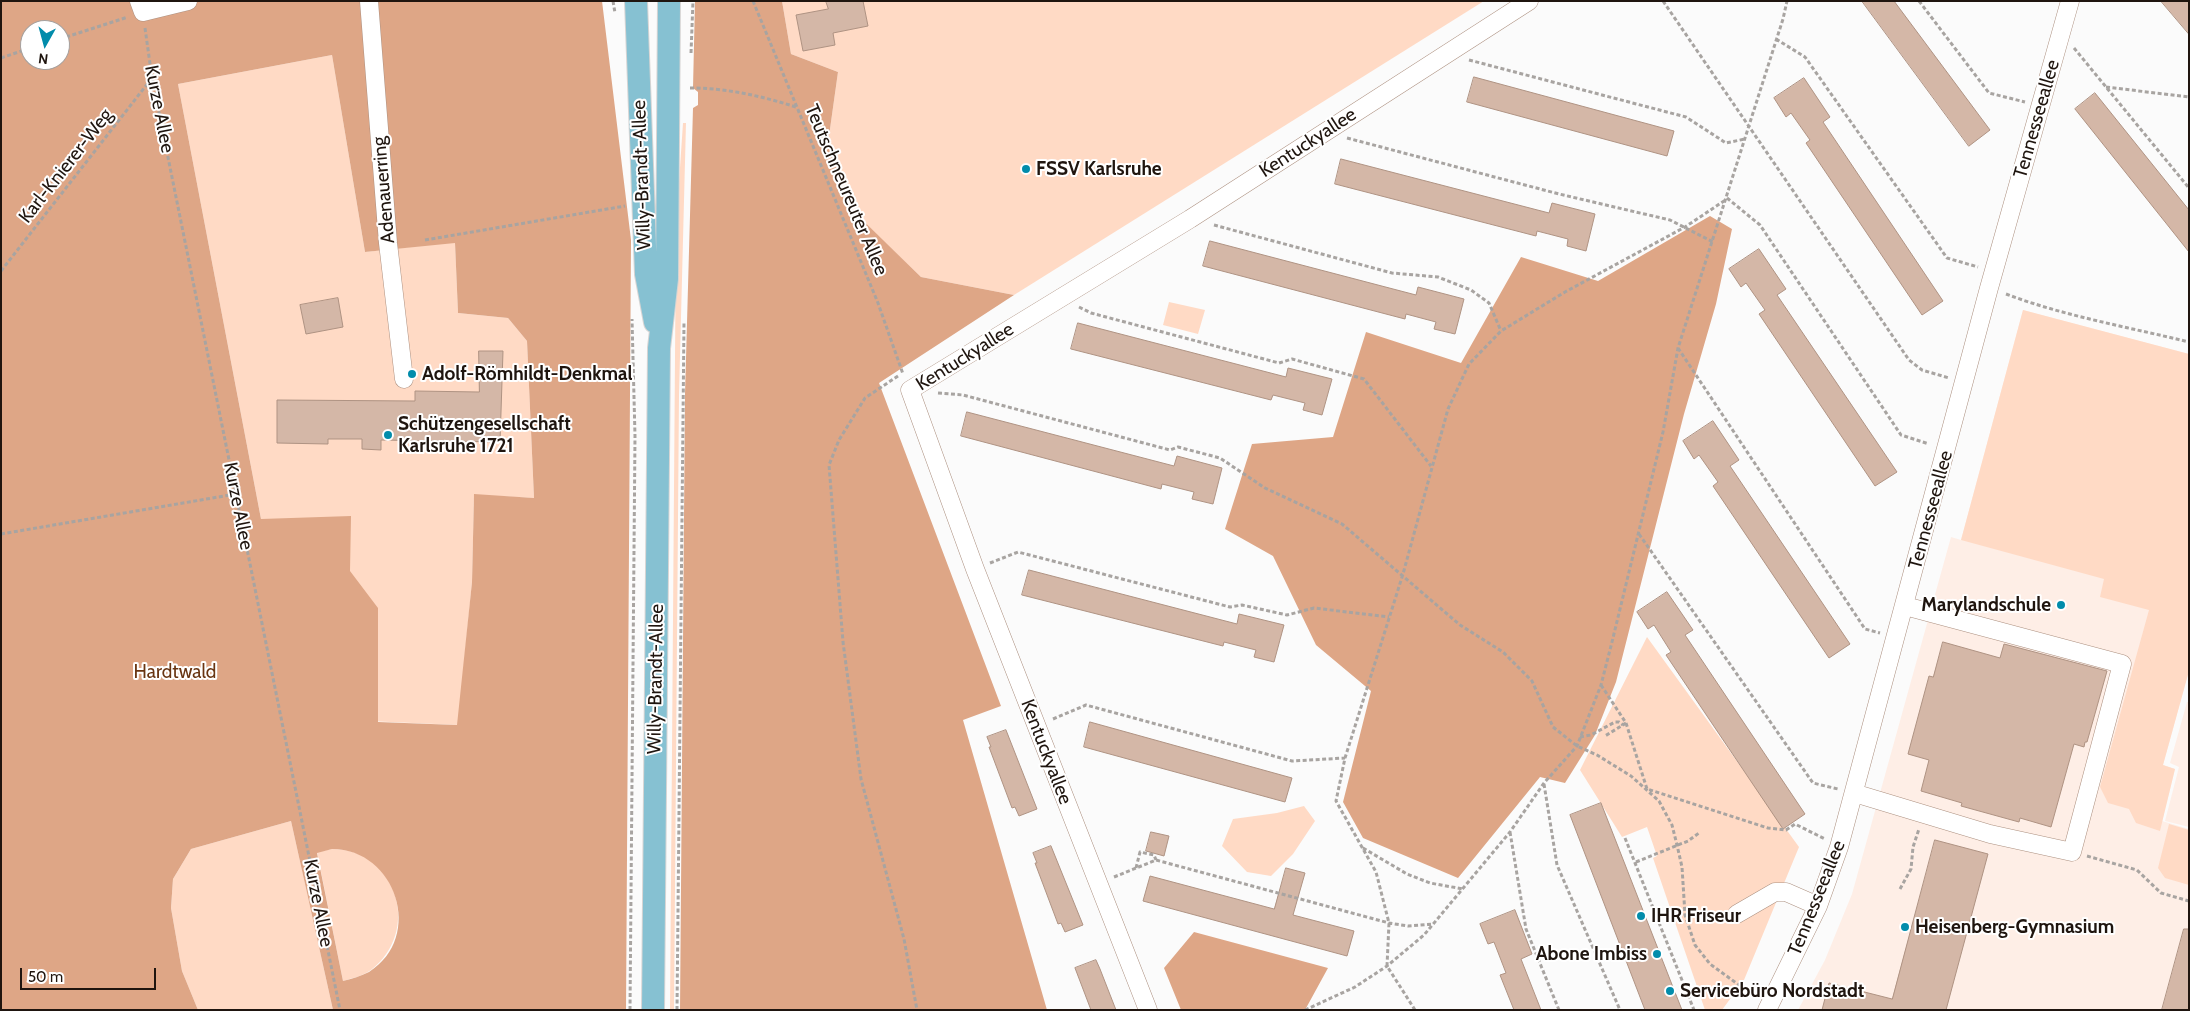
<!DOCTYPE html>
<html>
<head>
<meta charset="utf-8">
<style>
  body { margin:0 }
  #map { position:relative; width:2190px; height:1011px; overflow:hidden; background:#fbfbfb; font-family:Cabin,sans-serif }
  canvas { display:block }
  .frame { position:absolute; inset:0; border:2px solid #1f150f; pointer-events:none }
  .north { position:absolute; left:20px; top:20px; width:50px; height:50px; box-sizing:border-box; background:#fff; border:1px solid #a5a19f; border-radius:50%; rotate:187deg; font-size:14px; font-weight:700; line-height:20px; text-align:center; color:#1f150f }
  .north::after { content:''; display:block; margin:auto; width:18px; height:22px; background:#028cab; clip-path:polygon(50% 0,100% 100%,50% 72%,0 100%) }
  .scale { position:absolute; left:20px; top:968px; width:136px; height:22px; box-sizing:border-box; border:2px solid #1f150f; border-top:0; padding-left:6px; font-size:15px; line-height:18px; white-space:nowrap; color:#1f150f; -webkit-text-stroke:4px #fff; paint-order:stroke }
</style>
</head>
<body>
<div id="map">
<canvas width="2190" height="1011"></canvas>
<div class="frame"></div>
<div class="north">N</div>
<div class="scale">50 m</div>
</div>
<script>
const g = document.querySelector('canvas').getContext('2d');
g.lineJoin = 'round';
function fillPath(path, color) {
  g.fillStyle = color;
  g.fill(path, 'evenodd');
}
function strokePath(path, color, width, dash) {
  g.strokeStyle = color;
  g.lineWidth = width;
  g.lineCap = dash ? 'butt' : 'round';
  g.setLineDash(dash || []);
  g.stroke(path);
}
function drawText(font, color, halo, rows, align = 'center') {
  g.font = font + ' Cabin,sans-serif';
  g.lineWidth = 4;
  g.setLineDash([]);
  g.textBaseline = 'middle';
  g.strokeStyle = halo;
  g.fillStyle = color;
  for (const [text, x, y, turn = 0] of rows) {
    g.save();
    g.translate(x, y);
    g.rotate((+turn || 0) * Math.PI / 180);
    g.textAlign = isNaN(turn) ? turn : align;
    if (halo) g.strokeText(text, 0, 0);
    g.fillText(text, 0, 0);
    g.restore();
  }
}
const built = new Path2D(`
  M2023 310 2189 354V670L2163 765 2175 769 2162 821 2189 829V1010H1798L1825 960 1852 894 1951 537 1961 540Z
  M2187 702H2189V827L2165 821 2179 767 2170 763Z`);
const green = new Path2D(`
  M782 1H1484L1014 295 921 277 843 202 829 136 838 72 791 54Z
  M332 55 365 252 455 242 458 313 508 318 527 341 534 498 474 495 472 582 458 725 299 718 178 84Z
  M683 123H686L679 395 674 1010H670L676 227Z
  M1169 302 1205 310 1198 334 1163 325Z
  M2023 310 2189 354V671L2163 765 2175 769 2160 831 2136 823 2129 809 2108 803 2100 787 2149 610 2100 597 2104 579 1961 540Z
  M1647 637 1799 847 1744 980 1722 1010H1705L1653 858 1657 856 1647 827 1622 837 1580 770Z
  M1304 806 1315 821 1293 854 1271 876 1247 872 1222 846 1233 819 1277 813Z
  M291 821 333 1010H198L182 971 171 908 173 879 191 849Z
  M2169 824 2189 830V885L2165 878 2158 868Z
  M332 849C397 849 422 931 371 970 363 976 353 978 343 981L317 852Z`);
const forest = new Path2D(`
  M1 1H602L631 240 626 1010H333L291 821 191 849 173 879 171 908 182 971 198 1010H1ZM30 30H60V60H30ZM332 55 365 252 455 243 458 313 508 318 527 341 534 498 474 494 472 582 457 725 378 722V608L350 571 351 516 261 519 178 84ZM332 849C396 849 425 937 369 972 361 976 352 979 343 981L317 853Z
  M695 1H782L791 54 838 72 829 136 844 202 921 277 1014 295 879 383 1001 706 963 720 1047 1010H680L685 394 693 108 698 105V92L693 88Z
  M1710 216 1732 229 1716 304 1684 414 1616 682 1595 735 1565 783 1540 777 1458 878 1363 838 1343 802 1371 691 1316 645 1273 556 1225 529 1252 444 1333 437 1366 332 1461 363 1521 257 1598 281Z
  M1194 932 1328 968 1305 1010H1181L1164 968Z`);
const building = new Path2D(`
  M826 1H863L868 26 833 33 835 45 803 51 796 15 828 9Z
  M1862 1H1894L1990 130 1969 146Z
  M2161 1H2189V34Z
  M1474 77 1674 131 1667 156 1467 102Z
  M1804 78 1830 117 1823 122 1943 301 1922 315 1806 143 1810 140 1791 113 1786 117 1774 98Z
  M2095 93 2189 210V252L2075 109Z
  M1341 159 1549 213 1552 203 1595 214 1586 251 1567 246 1568 239 1537 231 1536 236 1335 184Z
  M1210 241 1416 295 1418 287 1464 299 1455 334 1434 329 1436 322 1406 314 1405 319 1203 266Z
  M1759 249 1786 289 1777 295 1897 472 1875 486 1759 314 1765 310 1746 283 1741 287 1729 269Z
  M338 298 343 327 306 334 300 305Z
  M1078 323 1286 377 1288 368 1332 379 1322 415 1303 410 1305 403 1273 395 1271 400 1071 349Z
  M479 351H503L500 442 381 440V450L362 449V439H328V444L277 443V400L415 401V391L479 392Z
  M967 412 1174 466 1177 456 1222 468 1213 504 1192 499 1194 492 1162 484 1161 489 961 436Z
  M1713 421 1739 460 1730 466 1850 644 1829 658 1713 486 1718 482 1699 455 1694 459 1683 441Z
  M1029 570 1237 624 1239 614 1284 625 1274 662 1254 657 1256 650 1224 642 1223 646 1022 595Z
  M1667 592 1693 630 1685 635 1805 814 1783 829 1666 655 1671 652 1654 625 1648 629 1637 612Z
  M1943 642 2000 658 2004 644 2107 671 2087 742H2085L2084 747 2074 744 2051 827 2020 818 2019 822 1961 806 1962 803 1921 791 1929 760 1908 754 1929 676 1933 677Z
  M1090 722 1292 778 1285 802 1084 747Z
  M1006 730 1037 809 1019 816 1015 807 1012 808 989 747H991L987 737Z
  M1601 803 1669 977 1682 1010H1645L1570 815Z
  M1151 832 1169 836 1164 856 1146 851Z
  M1935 840 1988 854 1946 1010H1822L1829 983 1892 999Z
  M1051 846 1083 925 1065 932 1061 923 1058 924 1035 863H1037L1033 853Z
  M1286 868 1305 873 1293 915 1354 931 1347 956 1143 901 1150 876 1274 909Z
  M1515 910 1532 954 1521 959 1541 1010H1514L1500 975 1506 973 1494 942 1488 944 1480 924Z
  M2184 929H2189V1010H2162Z
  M1096 960 1100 969 1116 1010H1091L1075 968Z`);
const path = new Path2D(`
  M613 1 615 13
  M753 1 878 303 903 374
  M1663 1 1909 360 1922 370 1949 378
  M1919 1 1989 93 2025 102
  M145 28 152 78 340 1010
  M60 39 128 17
  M1776 39 1805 57 1947 258 1978 267
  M2074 48 2189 188
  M691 53 693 1
  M1 58 30 48
  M1469 60 1686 117 1726 143 1745 139
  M2106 87 2189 97
  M690 88C727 88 761 96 796 107
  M1347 138 1559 194 1670 220 1713 242
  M1727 198 1760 225 1901 435 1929 444
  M1214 225 1392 273 1438 277 1471 290 1489 303 1501 331
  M425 240 625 206
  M1 271 152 78
  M2006 294C2064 316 2128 327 2189 342
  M1079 307 1091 313 1279 363 1292 359 1364 379 1431 466
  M1678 348 1865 629 1880 633
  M898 376 865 398 839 440 829 465 843 642 861 779 904 939 917 1010
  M938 393 963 395 1170 450 1178 447 1220 458 1265 488 1342 524 1460 625 1503 652 1532 681 1553 727 1577 746 1597 755 1631 776 1659 801 1672 825 1677 845 1682 867 1685 915 1695 945 1710 964 1739 985 1755 994
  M1 534 236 494
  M1639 534 1813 783 1838 789
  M990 563 1018 552 1230 607 1242 605 1287 615 1314 608 1389 617
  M1601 685 1626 723 1605 736
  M1053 719 1086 705 1292 761 1345 758
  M1626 723 1647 789 1768 828 1786 830 1795 824 1825 839
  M1580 737 1591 735 1615 722H1619L1623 725
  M1544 784 1557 865 1620 1010
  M1510 832 1526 929 1559 1010
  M1625 838 1694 1010
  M1363 848 1407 874 1430 883 1463 889
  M2087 856 2137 870 2161 893 2189 901
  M1636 862 1688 841 1699 833
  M1136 868 1140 852 1154 855 1156 860
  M1114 877 1156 860 1389 923 1408 926 1433 924
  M1900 889 1911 869 1913 847 1919 829
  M630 1010 635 436 632 319
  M677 1010 684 322
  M1305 1010 1355 987 1387 966 1424 935 1510 832 1544 783 1577 746 1601 685 1612 642 1663 432 1678 348 1783 19 1787 1
  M1415 1010 1387 966 1389 923 1376 872 1336 801 1345 758 1403 574 1448 409 1469 364 1501 331 1565 292 1685 227 1727 199`);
const minor = new Path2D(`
  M139 1 143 12 188 1
  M369 1 388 243 404 379
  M1854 793 1990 834 2072 852 2122 664 1905 606
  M1737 914 1775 892H1786L1818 906
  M1148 1010 975 569 910 390 1190 219 1529 1
  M1767 1010 1818 906 1839 847 1989 288 2070 1`);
const major = new Path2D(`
  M636 1 646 274 655 322
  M653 1010 659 348 667 279 669 1`);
const markers = [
  [1026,169,5,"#028cab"],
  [412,374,5,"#028cab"],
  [388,435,5,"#028cab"],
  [2061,605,5,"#028cab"],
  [1641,916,5,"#028cab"],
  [1905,927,5,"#028cab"],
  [1657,954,5,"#028cab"],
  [1670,991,5,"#028cab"]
];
const streetNames = [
  ["Kurze Allee",159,109,79],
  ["Tennesseeallee",2037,119,-74],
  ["Kentuckyallee",1308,143,-33],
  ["Karl-Knierer-Weg",66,166,-52],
  ["Willy-Brandt-Allee",642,175,-92],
  ["Adenauerring",384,190,-95],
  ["Teutschneureuter Allee",846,190,67],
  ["Kentuckyallee",965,357,-32],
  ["Kurze Allee",238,506,79],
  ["Tennesseeallee",1931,510,-75],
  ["Willy-Brandt-Allee",656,679,-89],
  ["Kentuckyallee",1046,752,69],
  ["Tennesseeallee",1817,898,-68],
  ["Kurze Allee",318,903,79]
];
const poiNames = [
  ["FSSV Karlsruhe",1036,169],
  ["Adolf-Römhildt-Denkmal",422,374],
  ["Schützengesellschaft",398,424],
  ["Karlsruhe 1721",398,446],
  ["Marylandschule",2051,605,"right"],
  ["IHR Friseur",1651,916],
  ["Heisenberg-Gymnasium",1915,927],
  ["Abone Imbiss",1647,954,"right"],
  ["Servicebüro Nordstadt",1680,991]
];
const parkNames = [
  ["Hardtwald",175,672]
];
fillPath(built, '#feeee6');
fillPath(green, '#ffdac5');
fillPath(forest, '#dea686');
fillPath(building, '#d4b7a7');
strokePath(building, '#af9383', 1);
strokePath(minor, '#ad9181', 19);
strokePath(major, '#d7d5d4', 24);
strokePath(path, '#a8a4a1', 3, [4, 2.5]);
strokePath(minor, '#fff', 18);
strokePath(major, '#86c1d2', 22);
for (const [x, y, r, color] of markers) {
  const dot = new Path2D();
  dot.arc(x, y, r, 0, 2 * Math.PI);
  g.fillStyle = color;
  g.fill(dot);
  strokePath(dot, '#fff', 2);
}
drawText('19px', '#1f150f', '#fff', streetNames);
drawText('bold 19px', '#1f150f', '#fff', poiNames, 'left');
drawText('19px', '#693512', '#fff', parkNames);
</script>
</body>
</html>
